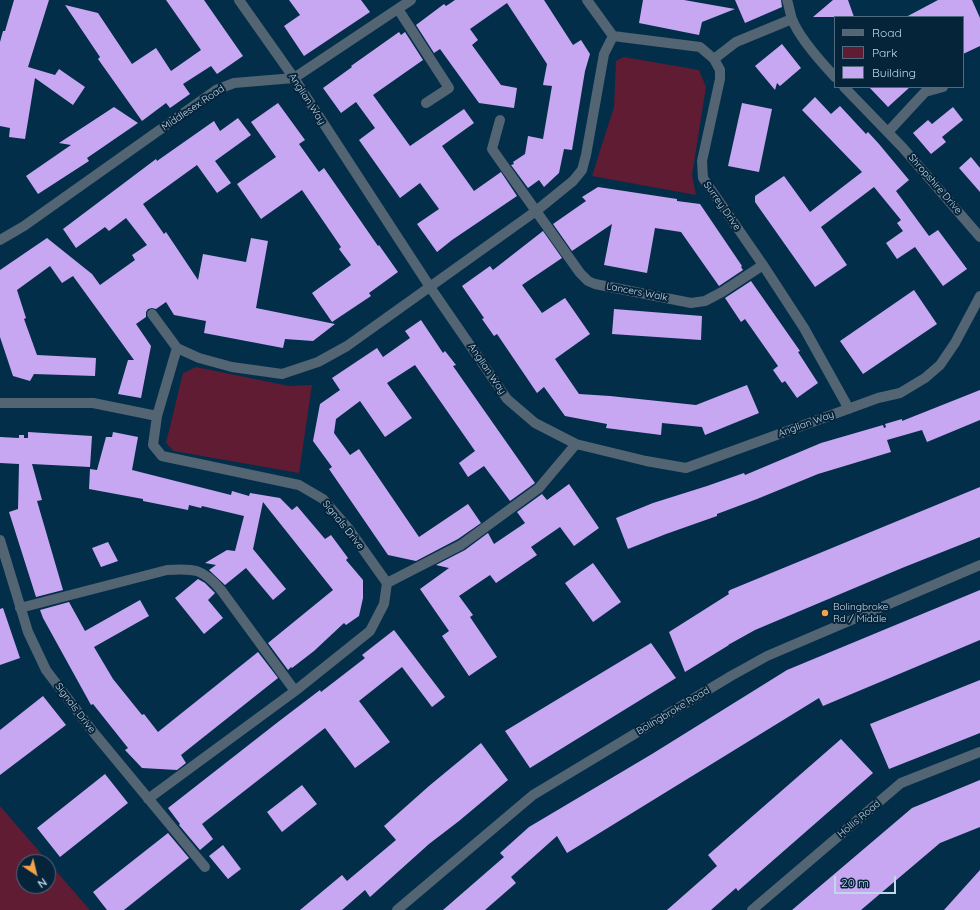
<!DOCTYPE html>
<html>
<head>
<meta charset="utf-8">
<style>
  body { margin:0 }
  #map { position:relative; width:980px; height:910px; overflow:hidden; background:#032e4a; font-family:Quicksand,sans-serif }
  canvas { display:block }
  .legend { position:absolute; left:834px; top:16px; width:130px; height:72px; box-sizing:border-box; background:#05243a; border:1px solid #506b80; margin:0; padding:5px 7px; list-style:none; font-size:12px; color:#c1d6e9 }
  .legend li { display:flex; align-items:center; gap:8px; height:20px }
  .legend b { width:20px; border:1px solid #506b80 }
  .north { position:absolute; left:16px; top:854px; width:40px; height:40px; box-sizing:border-box; background:#05243a; border:1px solid #506b80; border-radius:50%; rotate:145deg; font-size:11px; font-weight:700; line-height:16px; text-align:center; color:#c1d6e9 }
  .north::after { content:''; display:block; margin:auto; width:14px; height:18px; background:#f6a248; clip-path:polygon(50% 0,100% 100%,50% 72%,0 100%) }
  .scale { position:absolute; left:834px; top:876px; width:62px; height:18px; box-sizing:border-box; border:2px solid #c1d6e9; border-top:0; padding-left:5px; font-size:12px; line-height:14px; white-space:nowrap; color:#c1d6e9; -webkit-text-stroke:3px #05243a; paint-order:stroke }
</style>
</head>
<body>
<div id="map">
<canvas width="980" height="910"></canvas>
<ul class="legend">
<li><b style="height:5px;background:#536472"></b>Road</li>
<li><b style="height:11px;background:#5f1c32"></b>Park</li>
<li><b style="height:11px;background:#c8a7f2"></b>Building</li>
</ul>
<div class="north">N</div>
<div class="scale">20 m</div>
</div>
<script>
const g = document.querySelector('canvas').getContext('2d');
g.lineJoin = 'round';
function fillPath(path, color) {
  g.fillStyle = color;
  g.fill(path, 'evenodd');
}
function strokePath(path, color, width, dash) {
  g.strokeStyle = color;
  g.lineWidth = width;
  g.lineCap = dash ? 'butt' : 'round';
  g.setLineDash(dash || []);
  g.stroke(path);
}
function drawText(font, color, halo, rows, align = 'center') {
  g.font = font + ' Quicksand,sans-serif';
  g.lineWidth = 4;
  g.setLineDash([]);
  g.textBaseline = 'middle';
  g.strokeStyle = halo;
  g.fillStyle = color;
  for (const [text, x, y, turn = 0] of rows) {
    g.save();
    g.translate(x, y);
    g.rotate((+turn || 0) * Math.PI / 180);
    g.textAlign = isNaN(turn) ? turn : align;
    if (halo) g.strokeText(text, 0, 0);
    g.fillText(text, 0, 0);
    g.restore();
  }
}
const green = new Path2D(`
  M624 57 699 70 706 87 692 175 696 195 592 176 614 107 616 61Z
  M196 367 289 386 312 385 299 473 174 451 166 443 183 373Z
  M0 806 89 909V910H0ZM24 862H48V886H24Z`);
const building = new Path2D(`
  M14 0H49L28 67 55 75 59 69 85 87 73 105 35 78 25 139 9 137 10 128 0 126V42L3 31H5Z
  M166 0H204L243 56 217 74 211 66 183 84 190 94 170 108 166 103 142 121 98 59 100 57 65 5 98 13 132 64 156 48 171 71 201 50Z
  M289 0H361L370 12 304 56 284 26 300 15Z
  M455 0H544L573 45 581 40 590 54 585 71 572 150 564 149 559 173 544 187 539 180 528 188 511 165 514 164 513 162 525 154 528 136 543 139 552 86 543 85 547 64 507 3 470 29 478 40 472 45 501 85 517 88 514 108 479 103 440 49 434 53 416 25 444 4 446 6Z
  M643 0H684L735 9 702 22 699 35 639 23Z
  M735 0H781L782 7 745 23Z
  M833 0H848L854 17H813Z
  M938 0H972L980 18V46L963 54V17H906Z
  M399 32 401 35 405 32 423 60 373 95 410 146 464 109 474 123 442 146 474 191 501 172 517 196 452 240 437 252 417 224 439 209 420 183 400 198 359 140 375 128 356 102 341 113 323 88 352 67 351 66Z
  M782 44 801 68 780 86 777 83 775 90 755 66Z
  M869 87H910L888 107Z
  M815 97 831 114 840 106 866 134 868 132 879 144 909 180 896 191 929 236 938 230 967 269 943 286 915 247 897 259 886 243 903 231 897 223 901 220 874 187 821 227 847 265 815 287 755 202V196L784 176 810 212 862 172 802 110Z
  M278 103 305 140 299 144 319 172 324 168 378 246 379 245 398 272 369 293 371 296 332 322 312 293 351 265 339 249 341 247 302 190 261 219 237 184 276 157 251 122Z
  M742 103 772 109 759 172 728 166Z
  M114 107 138 123 87 158 89 161 38 194 26 176 71 145 59 143Z
  M953 107 963 120 942 137 946 142 931 154 913 133 928 120 932 124Z
  M238 118 251 135 215 161 231 183 217 193 197 165 143 204 164 234 166 232 198 280 203 254 246 262 251 238 268 241 256 308 335 324 313 341 285 339 283 348 204 333 206 321 174 315 166 302 156 309 152 308 148 309 146 312V317L136 324 151 346 141 398 118 394 128 360H134L73 276 62 283 50 266 17 290 26 318 24 319 37 355 96 358 95 376 34 374 30 381 13 376 0 337V270L47 238 92 274 100 285 135 260 132 255 147 245 126 218 109 231 105 227 76 248 63 229 156 159 157 161 214 121 220 131Z
  M971 157 980 168V192L959 168Z
  M598 187 677 199V201L700 204 742 266 741 267 743 270 719 286 681 232 655 228 647 273 604 265 612 224 572 251 553 224 586 201 582 197Z
  M543 231 562 258 522 285 542 313 565 298 590 334 555 359 579 394 610 396 696 405 747 385 759 413 705 435 702 427 662 423 661 435 606 428 607 424 565 416 544 387 537 393 497 334 494 336 482 319 484 318 462 286 490 266 493 270Z
  M751 281 800 351 798 352 818 383 797 398 785 381 782 383 773 370 778 366 745 319 741 322 725 298Z
  M914 290 937 324 863 374 840 341Z
  M614 309 702 316 701 340 612 334Z
  M421 320 443 353 445 351 456 365 453 366 535 483 510 501 484 466 468 477 459 463 475 451 415 365 387 383 412 418 385 437 360 401 336 419 334 433 350 455 359 449 419 537 468 504 481 523 458 539 416 561 388 555 329 469 332 467 313 441 320 404 340 390 332 378 377 348 383 357 410 338 405 331Z
  M980 390V420L927 442 922 430 887 440 891 452 818 474 757 499 717 514V516L666 534 628 549 616 518 653 503 707 486 744 473 745 475 821 443 883 425 884 428 886 427 885 424 902 419V421Z
  M28 432 92 436 90 467 32 464 42 500 37 501 63 590 36 597 9 512 18 509 19 464 0 463V437L19 438V435H24V438H28Z
  M113 432 138 437 132 470 231 495 232 491 249 496 250 493 280 498 292 510 297 506 325 539 331 535 348 558 346 560 363 580V598L359 616 346 625 344 623 314 651 292 668 291 667 288 670 268 643 333 590 263 502 253 549 286 589 273 600 246 568 225 585 209 570 216 565 205 563 227 550 235 551 244 516 202 506 201 508 189 505 188 510 143 501V499L89 489 90 469 97 470 106 437H112Z
  M569 484 599 528 574 546 560 527 531 547 537 555 496 583 490 575 459 596 473 615 470 617 497 657 469 676 442 636 449 631 420 589 449 568 436 565 465 550 488 533 494 544 525 523 517 512 542 494 547 500Z
  M980 487V537L902 568 755 630 728 645H729L685 672 669 632 729 594 728 592 730 590Z
  M108 542 118 561 101 567 92 548Z
  M593 563 621 602 593 622 565 583Z
  M198 579 205 583 215 593 208 600 223 618 204 634 175 598Z
  M980 590V640L823 706 819 698 567 853 557 836 511 877 516 883 485 910H443L504 857 500 853 529 827 652 754 787 670Z
  M140 600 149 616 94 647 113 679 142 715 144 714 158 732 258 652 278 678 181 755 186 763 177 770 142 768 125 750 128 748 93 704 91 705 43 618 40 610 69 602 85 631Z
  M3 608 20 658 0 665V609Z
  M394 630 445 697 432 707 402 667 359 701 390 742 355 768 325 728 202 824 213 839 200 850 179 825 180 824 168 808 278 722 320 690 321 692 365 658 362 655Z
  M651 643 676 678 530 768 505 731Z
  M980 680V733L889 769 870 724Z
  M43 696 66 725 0 775V730Z
  M841 739 873 773 738 891 736 888 711 910H667L717 866 708 855Z
  M481 743 508 780 459 821 429 844 370 897 365 890 342 910H300L342 875 347 881 396 840 384 826 429 786Z
  M105 774 128 803 60 857 37 828Z
  M980 780V827L940 843 861 910H792L912 808Z
  M302 785 317 804 282 832 267 812Z
  M168 833 189 858 124 910H107L93 892Z
  M223 845 241 869 228 879 209 856Z
  M980 870V910H944Z`);
const minor = new Path2D(`
  M239 0 294 78 430 287 507 399 535 423 576 444 646 461 686 468 878 398 900 393 925 378 940 365 955 343 980 296
  M587 0 613 36 700 47 714 59 720 70V79L702 161 703 178 763 265 804 328 849 409
  M787 0C789 6 790 13 792 19 799 38 821 62 835 77
  M398 9 449 88 426 103
  M714 59 736 42 792 19
  M844 87 903 148 980 237
  M500 120 492 149 580 273 588 281 595 284 691 303 705 301 722 292 763 265
  M888 132 925 92 943 87
  M0 240 24 226 216 90 234 83 294 78 411 0
  M152 314 177 348 199 358 232 367 282 374 318 362 347 346 536 211 573 181 582 170 586 155 604 54 613 36
  M0 403H93L157 416
  M0 540 28 632 46 670 94 733 205 867
  M387 583 461 545 539 488 576 444
  M20 608 167 570C195 568 203 569 221 590L295 691
  M148 799 295 691 370 631 384 604 387 583 348 528 323 499 299 485 162 456 153 445 157 416 177 348
  M397 910 533 795 731 676 767 656 980 565
  M752 910 901 783 980 752`);
const markers = [
  [825,613,4,"#f6a248"]
];
const streetNames = [
  ["Anglian Way",307,99,57],
  ["Middlesex Road",193,108,-34],
  ["Shropshire Drive",935,184,49],
  ["Surrey Drive",722,206,55],
  ["Lancers Walk",637,292,11],
  ["Anglian Way",487,369,56],
  ["Anglian Way",806,424,-20],
  ["Signals Drive",343,525,51],
  ["Signals Drive",75,708,53],
  ["Bolingbroke Road",673,711,-31],
  ["Hollis Road",859,819,-40]
];
const poiNames = [
  ["Bolingbroke",833,607],
  ["Rd / Middle",833,619]
];
fillPath(green, '#5f1c32');
fillPath(building, '#c8a7f2');
strokePath(minor, '#536472', 10);
for (const [x, y, r, color] of markers) {
  const dot = new Path2D();
  dot.arc(x, y, r, 0, 2 * Math.PI);
  g.fillStyle = color;
  g.fill(dot);
  strokePath(dot, '#05243a', 1.5);
}
drawText('10px', '#c1d6e9', '#05243a', streetNames);
drawText('10px', '#c1d6e9', '#05243a', poiNames, 'left');
</script>
</body>
</html>
